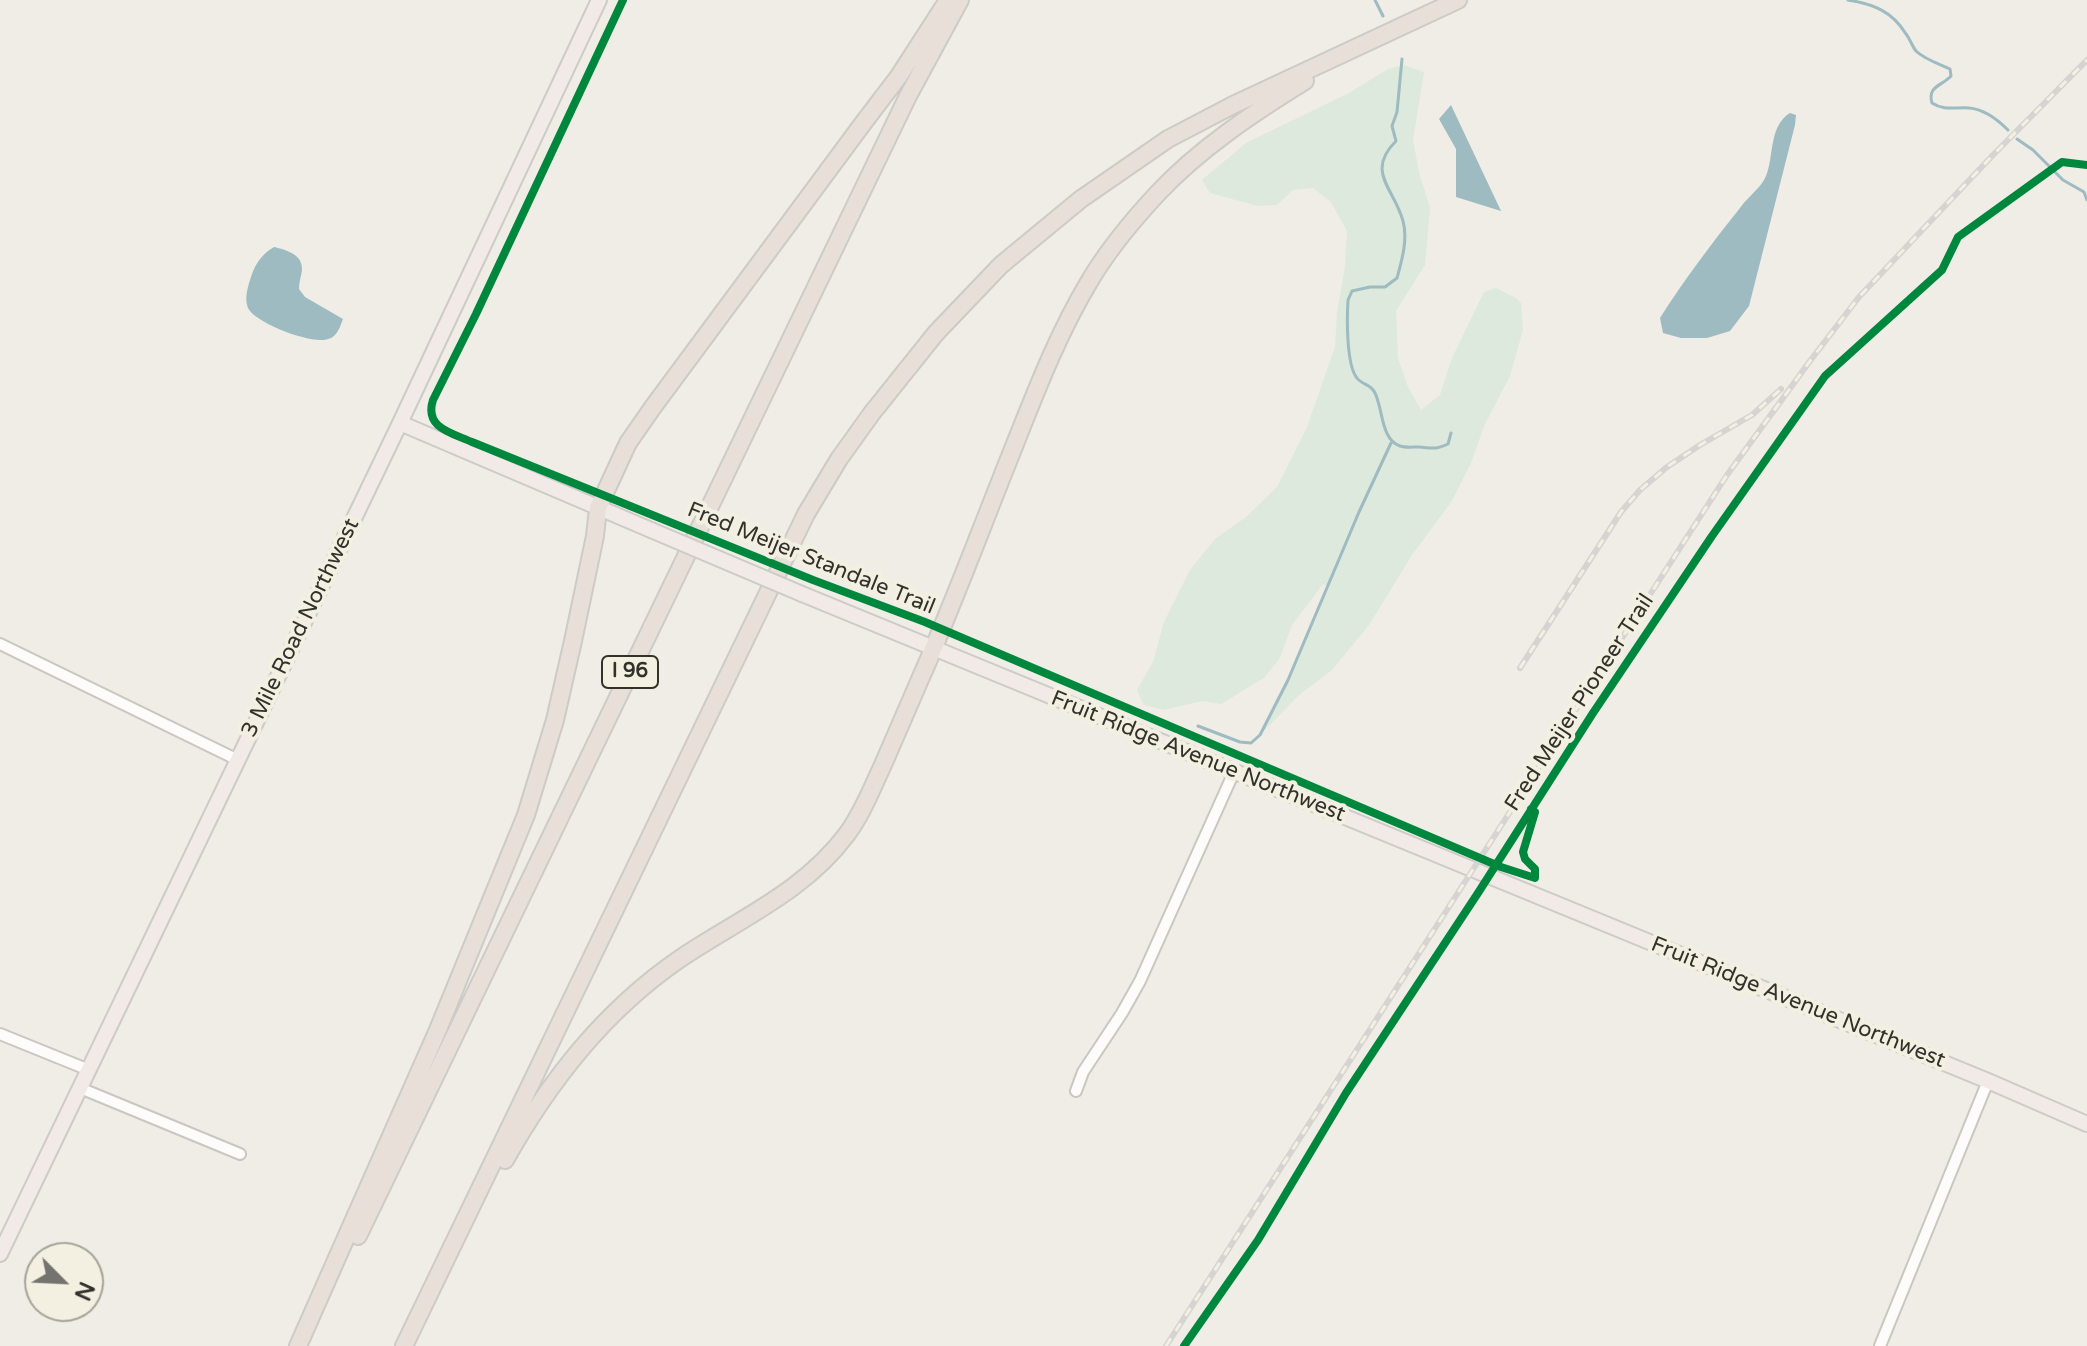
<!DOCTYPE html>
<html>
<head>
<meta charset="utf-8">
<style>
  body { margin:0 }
  #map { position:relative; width:2087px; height:1346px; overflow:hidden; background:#efede5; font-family:"Varela Round",sans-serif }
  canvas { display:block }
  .north { position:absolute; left:24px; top:1242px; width:80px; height:80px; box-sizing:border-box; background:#f3efe1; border:2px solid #a6a399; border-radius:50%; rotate:114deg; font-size:22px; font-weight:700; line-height:32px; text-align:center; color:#33312c }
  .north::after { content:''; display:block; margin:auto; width:28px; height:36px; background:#75736d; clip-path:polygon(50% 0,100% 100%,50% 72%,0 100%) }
</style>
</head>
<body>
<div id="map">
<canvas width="2087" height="1346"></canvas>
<div class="north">N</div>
</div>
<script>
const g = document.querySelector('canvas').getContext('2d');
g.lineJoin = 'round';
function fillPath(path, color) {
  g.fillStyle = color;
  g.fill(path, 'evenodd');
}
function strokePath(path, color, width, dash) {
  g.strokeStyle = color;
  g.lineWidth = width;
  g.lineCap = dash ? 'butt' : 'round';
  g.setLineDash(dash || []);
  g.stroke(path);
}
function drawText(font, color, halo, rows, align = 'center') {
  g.font = font + ' "Varela Round",sans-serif';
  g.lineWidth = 8;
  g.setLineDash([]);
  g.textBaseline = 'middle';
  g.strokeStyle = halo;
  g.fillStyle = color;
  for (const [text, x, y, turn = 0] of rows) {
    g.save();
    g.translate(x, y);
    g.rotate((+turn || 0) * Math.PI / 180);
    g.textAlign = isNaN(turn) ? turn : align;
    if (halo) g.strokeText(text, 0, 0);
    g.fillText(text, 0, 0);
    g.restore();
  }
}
const green = new Path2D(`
  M1404 65 1424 72 1413 140 1419 172 1430 208 1425 265 1396 311 1398 358 1408 387 1421 410 1440 395 1452 358 1484 292 1496 288 1516 298 1521 303 1523 330 1510 376 1484 426 1471 463 1452 501 1412 555 1369 625 1332 670 1299 695 1260 735 1288 680 1327 586 1323 584 1292 625 1280 658 1264 678 1221 704 1202 701 1164 710 1144 705 1137 690 1153 662 1164 622 1190 570 1215 539 1246 517 1277 487 1307 427 1335 347 1337 312 1345 267 1347 231 1331 202 1313 188 1293 190 1277 205 1258 206 1210 193 1202 180 1246 143 1349 93 1388 69Z`);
const water = new Path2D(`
  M1451 105 1501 211 1456 197V149L1439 119Z
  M1790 113 1796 115 1795 125 1749 306 1730 331 1707 338H1681L1663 333 1660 318C1684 280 1712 243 1740 208 1747 198 1758 190 1764 180 1775 162 1767 127 1790 113Z
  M274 247C286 250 303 254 302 270 301 277 299 282 299 289L305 297 343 319C340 327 337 337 328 339 312 345 255 323 248 308 244 298 248 286 251 277 255 264 262 254 274 247Z`);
const stream = new Path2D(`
  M1375 0 1383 16
  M1848 0C1873 4 1892 11 1906 34 1910 39 1912 46 1916 51 1924 59 1939 64 1950 69L1951 76C1942 86 1927 86 1932 103 1944 111 1955 107 1969 108 1983 109 1998 120 2008 130
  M1402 59 1397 112 1392 126 1396 141C1365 172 1394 188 1403 221 1408 239 1402 260 1397 278L1385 287H1370L1352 291 1348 300C1347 317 1346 365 1357 378 1362 385 1371 384 1375 393 1383 409 1381 440 1400 446 1406 448 1413 447 1419 447 1433 448 1435 450 1448 444L1451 433
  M2017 139 2033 150 2063 180 2084 192 2087 200
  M1198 726 1240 742 1251 743 1260 735 1288 680 1359 512 1391 443`);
const minor = new Path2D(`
  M0 644 238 760
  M0 1034 89 1070
  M80 1088 240 1154
  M1076 1091 1083 1072 1122 1013 1140 981 1234 772
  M1880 1346 1988 1081`);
const major = new Path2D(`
  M400 423 651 530
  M802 594 1988 1081 2087 1124
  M0 1254 400 423 599 0`);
const highway = new Path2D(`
  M505 1160C550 1080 605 1010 681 958 739 919 804 892 847 834 862 814 871 790 882 767 894 739 906 712 918 684 951 610 979 534 1009 459 1033 399 1056 337 1089 282 1107 251 1132 221 1157 194 1199 149 1253 113 1305 81
  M358 1236 908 96 960 0
  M298 1346 437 1032 526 815 555 720 573 641 595 536 598 508 628 443 653 407 864 122 899 76 948 0
  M404 1346 806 514 839 459 872 413 936 333 1001 265 1081 199 1168 139 1233 105 1458 0`);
const rail = new Path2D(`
  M1520 668 1621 512 1640 490 1667 467 1700 445 1752 415 1781 389
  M1166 1346 1727 475 1810 361 1859 297 1993 155 2087 60`);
const majorBridge = new Path2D(`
  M651 530 802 594`);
const cycleway = new Path2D(`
  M623 0 476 314 433 400C424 428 452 433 472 442L813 580 925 622 1501 867 1535 878V869L1525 859 1523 852 1535 812 1531 809
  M1184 1346 1258 1240 1346 1093 1478 893 1593 713 1712 536 1825 376 1942 270 1958 237 2062 162 2087 165`);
const shields = [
  [630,672,56]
];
const shieldNames = [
  ["I 96",630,672]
];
const streetNames = [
  ["Fred Meijer Standale Trail",811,559,22],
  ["3 Mile Road Northwest",301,628,-64],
  ["Fred Meijer Pioneer Trail",1580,703,-57],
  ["Fruit Ridge Avenue Northwest",1198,757,22],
  ["Fruit Ridge Avenue Northwest",1798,1003,22]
];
fillPath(green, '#dde9dc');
fillPath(water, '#9ebbc1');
strokePath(stream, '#9ebbc1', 3);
strokePath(minor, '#c8c7c1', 14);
strokePath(major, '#cdcbc7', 18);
strokePath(highway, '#cdcbc7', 20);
strokePath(minor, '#fdfcfb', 10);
strokePath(major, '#f2eae7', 14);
strokePath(highway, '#e9dfd9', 16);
strokePath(rail, '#d5d4d2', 6);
strokePath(rail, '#f3efe1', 3, [9]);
strokePath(majorBridge, '#cdcbc7', 18, []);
strokePath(majorBridge, '#f2eae7', 14);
strokePath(cycleway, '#00873e', 8);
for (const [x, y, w] of shields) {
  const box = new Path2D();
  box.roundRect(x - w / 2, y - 16, w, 32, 6);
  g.fillStyle = '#f3efe1';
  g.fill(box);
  strokePath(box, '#33312c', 2);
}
drawText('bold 20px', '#33312c', null, shieldNames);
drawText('22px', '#33312c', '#f3efe1', streetNames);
</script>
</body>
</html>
